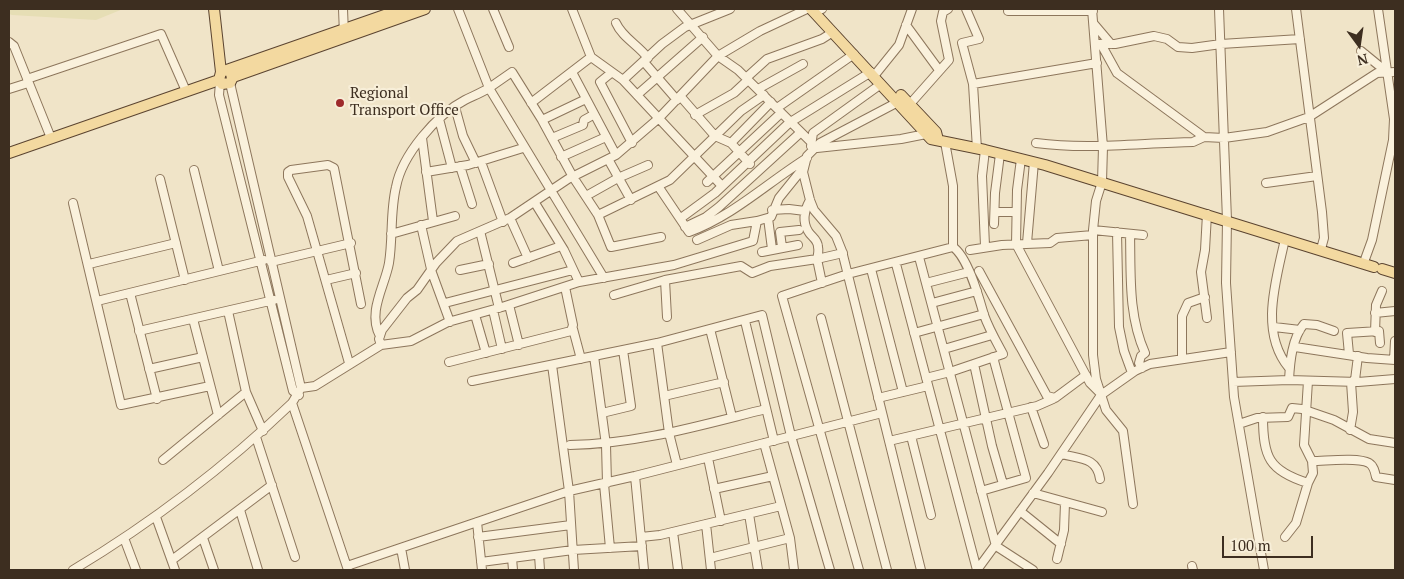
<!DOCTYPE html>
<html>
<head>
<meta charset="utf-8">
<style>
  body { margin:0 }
  #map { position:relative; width:1404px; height:579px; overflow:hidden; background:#f0e4c8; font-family:"PT Serif",serif }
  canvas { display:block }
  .frame { position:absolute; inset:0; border:10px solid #3d2e20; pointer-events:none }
  .north { position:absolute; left:1334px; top:20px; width:50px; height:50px; -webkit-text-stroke:4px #f7eed8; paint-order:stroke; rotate:166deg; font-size:14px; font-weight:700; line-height:20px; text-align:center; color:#3d2e20 }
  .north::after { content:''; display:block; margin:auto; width:18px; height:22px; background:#3d2e20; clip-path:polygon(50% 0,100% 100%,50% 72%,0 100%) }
  .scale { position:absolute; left:1222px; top:536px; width:91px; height:22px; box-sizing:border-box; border:2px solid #3d2e20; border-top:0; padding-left:6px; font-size:15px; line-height:18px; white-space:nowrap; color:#3d2e20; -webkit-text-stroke:4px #f7eed8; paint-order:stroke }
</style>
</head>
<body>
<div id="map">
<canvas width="1404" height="579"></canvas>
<div class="frame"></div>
<div class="north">N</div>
<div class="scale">100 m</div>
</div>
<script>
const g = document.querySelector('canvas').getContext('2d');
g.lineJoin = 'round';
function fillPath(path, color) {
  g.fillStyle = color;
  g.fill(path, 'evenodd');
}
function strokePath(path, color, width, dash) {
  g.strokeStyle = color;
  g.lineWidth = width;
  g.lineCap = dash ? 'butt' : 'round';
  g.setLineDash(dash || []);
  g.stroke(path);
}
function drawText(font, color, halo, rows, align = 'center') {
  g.font = font + ' "PT Serif",serif';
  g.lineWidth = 4.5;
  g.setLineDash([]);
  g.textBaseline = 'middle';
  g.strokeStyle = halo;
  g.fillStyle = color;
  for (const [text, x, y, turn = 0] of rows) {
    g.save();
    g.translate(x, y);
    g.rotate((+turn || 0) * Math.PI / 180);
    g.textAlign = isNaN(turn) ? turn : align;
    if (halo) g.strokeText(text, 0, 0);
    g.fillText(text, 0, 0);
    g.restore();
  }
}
const farmland = new Path2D(`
  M9 9H123L96 20 12 15 9 14Z`);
const minor = new Path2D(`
  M343 9 344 34
  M458 9 489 88 512 72 542 120 573 177 598 215 611 247 661 237
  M493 9 509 47
  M572 9 591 57 623 80 722 186
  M677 9 718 56 738 70 817 148 901 139 926 134
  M966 9 979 39 962 43 973 84 977 149
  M1092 9 1103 147 1102 182 1096 201 1093 230V355L1096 379 1106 410 1123 431 1133 504
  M1219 9 1227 220 1226 283 1234 397 1264 570
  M1296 9 1322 212 1324 238 1321 249
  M820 10 822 9
  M1008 11H1093
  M616 23C622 37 638 45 648 58
  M1094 24 1111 44
  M906 25 939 70
  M9 42 14 46 51 138
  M1098 44H1115L1154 36 1167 39 1178 47 1192 48 1221 44 1300 39
  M1101 44 1117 73 1204 137 1224 138 1267 132 1309 117 1377 73 1395 72
  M1361 51 1388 73
  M644 62 677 100
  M572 72 616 155
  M611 73 600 82 632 143
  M874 76 899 45 912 9
  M746 78 767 59 822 39 833 32
  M27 79 161 34 186 91
  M623 80 662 44 685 27 730 9
  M220 82 219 95 293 391 299 395
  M973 84 1097 63
  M9 89 28 83
  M758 89 803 64
  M637 95 703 37
  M681 97 715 136 731 143 750 164
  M898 102 820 143 807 156 803 172 810 200 814 210 836 236 842 251 921 570
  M531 103 591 57
  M910 104 949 60 941 21 943 12 948 9
  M455 107 463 136 476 163
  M777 108 854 54
  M695 115 734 93 748 80
  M439 119 452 168
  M542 120 586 99
  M422 138 433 221
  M552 138 583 125 584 120 593 115
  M731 143 771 102
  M1036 143C1088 150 1140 143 1193 142L1204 137
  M811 146 813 133 881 84
  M985 150 982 176 985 246
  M561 157 606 137
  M608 159 631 200
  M1021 159 1017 190 1016 244 1090 383 1100 393
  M481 162 503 222
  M460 166 472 204
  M194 170 219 271
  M426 172 468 165 523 148
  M160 179 185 280
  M707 182 781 113
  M1266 183 1317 176
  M658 186 689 232C733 216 767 183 807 158
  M586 196 618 178 648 165
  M810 200C805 209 802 221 808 231 811 237 818 239 818 247 819 251 818 255 817 259L843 253
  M73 203 121 405 210 386
  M535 203 564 250 579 282
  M772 210 789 209 805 211
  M995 212H1016
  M1207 214 1205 250 1201 272 1207 318
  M598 215 670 180 741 111 764 95
  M510 218 528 258
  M681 218 715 193 789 123 871 72
  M768 218 772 249
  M994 224 995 193 1000 154
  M421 225 431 269
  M685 227 706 217 719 207 800 133
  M1093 230 1143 235
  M480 231 499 308
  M1117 232 1119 327 1124 351 1132 373
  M391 234 455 216
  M1130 234C1131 274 1128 315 1145 353L1141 356 1139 363 1142 368
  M1285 239C1276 281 1259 332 1289 368
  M697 240 731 225 757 221
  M1027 243 1034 162
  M782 247 780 232 799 230
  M970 250 1002 245 1050 243 1057 238 1093 235
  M762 252 798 245
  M919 257 996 546 1033 570
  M271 262 351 243
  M1364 262 1372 240 1393 140 1394 119 1378 9
  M513 263 561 246
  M89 264 176 243
  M896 264 977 570
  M871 269 903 392
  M431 270 450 322
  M460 270 489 264
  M979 271 1047 396 1055 398 1086 375
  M326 280 356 273
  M665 280 667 317
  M926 283 969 272
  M130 293 157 399
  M614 295 665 280 741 266 752 273 770 266 817 259 822 283
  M97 301 264 260
  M445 303 573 270
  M932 303 977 291
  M509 305 519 345
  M493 310 502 349
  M228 311 246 392 263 431
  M1375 313 1395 311
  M475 315 486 353
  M821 318 887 570
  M193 319 218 415
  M745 321 774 441
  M1274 327 1300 330
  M573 329 581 359
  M710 329 732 417
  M139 331 274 300
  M1375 332 1376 305 1382 291
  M914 333 984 314
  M380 336C367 312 385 286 389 263 393 238 390 212 396 187 402 155 436 115 465 100 473 96 481 93 489 88L604 278
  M657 343 669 433 677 465
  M381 345 411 341 448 322 502 307 579 282 674 265 753 241 757 221 771 217 779 198 804 167
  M1295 347 1367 358 1395 360
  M944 349 992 335
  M1349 354 1347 333 1379 331 1380 343
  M594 356 606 445 607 483
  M1182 359V316L1188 303 1205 297
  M1394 360 1395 341
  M449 362 571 331 573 325 565 287
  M349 363 307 216 288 177V172L291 170 328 165 334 168 361 304
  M974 364 992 446 1003 484
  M552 365 569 491 574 570
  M149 369 203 357
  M926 378 950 372 1003 354C996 341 989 329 984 315 979 298 968 257 953 247
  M1289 380C1290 362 1292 338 1304 324L1317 325 1334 331
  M472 381 657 343 762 315 791 436 830 570
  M1308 381 1304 445 1312 461C1326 461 1358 457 1369 463 1374 466 1375 472 1376 477L1395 480
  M1233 382 1289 380 1358 382 1395 379
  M301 388 315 386 381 345 379 339 382 330 407 298 417 290 436 263 457 241 510 218 568 179 616 155 659 118 718 56 760 31 807 9
  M664 396 724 382
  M878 398 928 386
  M292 403 348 570
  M1031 407 1044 444
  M602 413 631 406 623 350
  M1263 417C1263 457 1269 471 1308 483L1296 523 1285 537
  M1239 424 1257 418 1288 417 1292 408 1302 409 1334 420 1369 439 1395 443
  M1350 430 1353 412 1351 382 1355 380 1358 356
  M911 436 931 515
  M256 437 295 557
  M889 441 1037 406 1053 399
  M764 443 790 538 794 570
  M570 445C638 444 701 425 766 409
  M1061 454C1080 459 1097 457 1100 479
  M708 458 721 521
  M163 460 246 392
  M635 476 644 570
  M1308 483 1313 473 1312 461
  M604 484 610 548
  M714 489 773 476
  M981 491 1026 478 993 357
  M1033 493 1102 512
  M240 510 258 570
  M1020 511 1061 544
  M749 514 758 570
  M156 517 175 570
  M477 522 482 570
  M706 524 711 570
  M673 532 678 570
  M478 537 571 525
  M641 537 660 535 781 506
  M124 538 136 570
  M203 538 214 570
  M401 548 405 570
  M539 555 540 570
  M512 558 513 570
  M710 558 790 538
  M1057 559 1064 530 1065 503
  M172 560 272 485
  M481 562 573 550 642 546
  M347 566 569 491 635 476 882 413
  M1192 566 1193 570
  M73 570C153 522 225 467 292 403L301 388 230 83
  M859 570 782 296 848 274 953 247V186L945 142
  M977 570 1048 473 1101 395 1135 371 1150 364 1231 352`);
const major = new Path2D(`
  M214 9 221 72
  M811 9 931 139 985 150 1045 165 1374 267
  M227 70 231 73 232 79 230 83 222 84 219 80 221 72 402 9
  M233 77 425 9
  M901 95 936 132 938 140
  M9 153 219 80
  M1382 269 1395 273`);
const markers = [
  [340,103,5,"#9e2a2b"]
];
const poiNames = [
  ["Regional",350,94],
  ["Transport Office",350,111]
];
fillPath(farmland, '#e6deb5');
strokePath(minor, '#8d765c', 10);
strokePath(major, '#5b4430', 12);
strokePath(minor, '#faf1dc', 8);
strokePath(major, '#f3d9a0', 10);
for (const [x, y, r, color] of markers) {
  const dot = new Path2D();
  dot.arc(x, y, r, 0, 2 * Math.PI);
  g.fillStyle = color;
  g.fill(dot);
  strokePath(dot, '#f7eed8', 2);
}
drawText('15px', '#3d2e20', '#f7eed8', poiNames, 'left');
</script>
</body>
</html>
